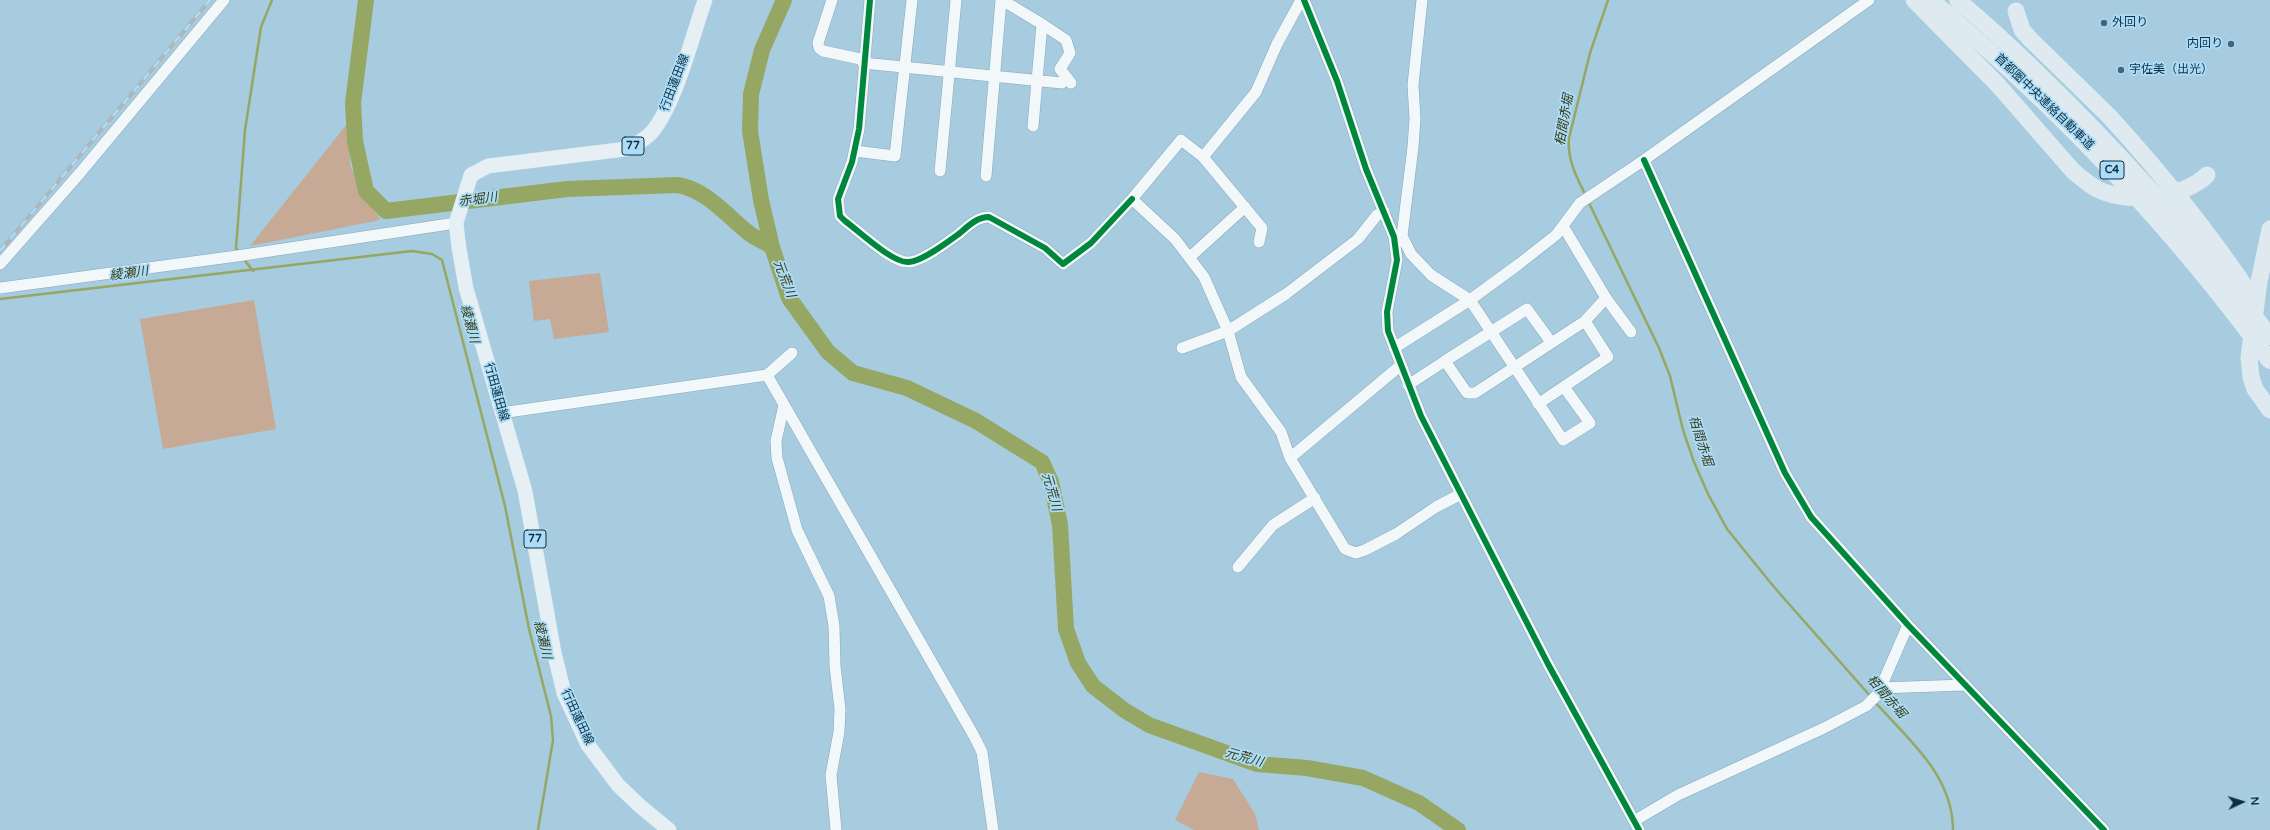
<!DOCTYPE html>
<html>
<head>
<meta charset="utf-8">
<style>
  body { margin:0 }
  #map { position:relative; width:2270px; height:830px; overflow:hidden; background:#a7cbdf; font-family:"Varela Round",sans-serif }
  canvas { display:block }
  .north { position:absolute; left:2222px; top:782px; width:40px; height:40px; -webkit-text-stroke:3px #acdcf8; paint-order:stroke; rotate:86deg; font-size:11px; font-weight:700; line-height:16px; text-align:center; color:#0b3042 }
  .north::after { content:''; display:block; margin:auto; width:14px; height:18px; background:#0b3042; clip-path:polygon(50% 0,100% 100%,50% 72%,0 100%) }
</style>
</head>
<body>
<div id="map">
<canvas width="2270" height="830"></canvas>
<div class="north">N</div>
</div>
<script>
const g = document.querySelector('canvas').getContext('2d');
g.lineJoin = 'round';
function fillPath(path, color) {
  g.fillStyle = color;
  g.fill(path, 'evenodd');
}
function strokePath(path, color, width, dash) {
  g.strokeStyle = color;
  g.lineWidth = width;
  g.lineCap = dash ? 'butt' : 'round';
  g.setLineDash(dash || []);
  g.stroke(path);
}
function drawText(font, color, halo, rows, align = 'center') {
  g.font = font + ' "Varela Round","Noto Sans JP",sans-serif';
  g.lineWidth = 3.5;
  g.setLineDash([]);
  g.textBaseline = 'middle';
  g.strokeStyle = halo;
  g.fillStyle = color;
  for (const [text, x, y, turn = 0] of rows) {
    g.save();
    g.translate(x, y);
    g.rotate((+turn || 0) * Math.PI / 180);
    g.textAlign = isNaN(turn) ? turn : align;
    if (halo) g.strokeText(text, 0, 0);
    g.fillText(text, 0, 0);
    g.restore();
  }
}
const green = new Path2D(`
  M347 124 351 168 380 220 250 246Z
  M600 273 609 332 554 339 550 319 534 321 529 281Z
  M254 300 276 429 163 449 140 319Z
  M1199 772 1233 779 1255 814 1259 830H1194L1175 820Z`);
const stream = new Path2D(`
  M1586 196C1577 178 1567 160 1569 138L1590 53 1608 0
  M1588 201 1659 348 1670 376 1683 430 1694 462 1708 494 1727 529 1774 587 1871 697
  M239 253 236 248 245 130 261 27 272 0
  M243 258 253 271
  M0 299 412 251 432 254 442 260 505 506 529 629 551 716 553 740 538 830
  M1874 701C1908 739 1953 775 1953 830`);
const river = new Path2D(`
  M366 0 353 103 355 141 366 191 386 211 567 189 678 185C707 190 728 217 750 234 757 239 765 242 772 247
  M784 0 762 50 751 94 750 131 761 200 772 247 789 298 828 352 853 373 907 388 976 421 1042 462 1051 482 1060 525 1066 629 1078 663 1093 686 1124 710 1149 725 1257 764 1307 768 1363 778 1419 803 1458 830`);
const minor = new Path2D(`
  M832 0 818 43 819 48 823 51 865 60
  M870 0 859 129 852 162 838 199 840 216 845 221C859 231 893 264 909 262 923 261 949 241 960 233 968 226 977 217 989 217L1045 248 1063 264 1091 243 1132 199
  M1002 0 1042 24 1033 126
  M1301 0 1277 44 1256 92 1203 157 1181 140 1132 199 1175 239 1204 277 1228 331 1241 377 1281 432 1290 458 1345 549 1356 553 1365 550 1396 534 1436 507 1461 494
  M1304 0 1337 81 1366 169 1394 237 1397 260 1387 312 1388 331 1421 416 1548 664 1639 830
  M1042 24 1066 40 1070 53 1060 69 1071 83
  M863 63 1062 83
  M855 151 895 156 912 0
  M1203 157 1262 228 1259 242
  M1644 160 1785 473 1811 517 1908 625 2104 830
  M940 171 956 0
  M986 176 1001 0
  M1563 226 1606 298 1631 332
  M1402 236 1411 254 1431 275 1470 300 1563 440 1590 423 1564 387
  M1396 237 1402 236 1413 147 1415 119 1413 85 1422 0
  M1190 257 1245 207
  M0 264 80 173 224 0
  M0 288 237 256 456 223
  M1585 321 1606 298
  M1182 348 1228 331 1286 294 1358 239 1377 215 1384 211
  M1394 348 1470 300 1519 264 1556 235 1580 203 1644 160 1869 0
  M1445 361 1527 309 1551 342
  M767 375 974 736 982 752 993 830
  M1408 385 1445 361 1467 393H1475L1585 321 1608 357 1538 404
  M784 405 776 441 777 458 797 530 829 596 834 626 835 666 840 709 839 732 831 775 836 830
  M501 413 767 375 792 353
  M1290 458 1401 365
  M1238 567 1273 525 1315 498
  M1880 688 1964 685
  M1634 821 1678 795 1824 728 1866 706 1878 694 1908 625`);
const major = new Path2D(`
  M669 830 640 806 618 785 588 745 564 693 554 652 525 491 466 288 459 248 456 223 471 175 488 166 626 149C636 144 645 140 652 132 676 103 692 37 705 0`);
const highway = new Path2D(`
  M1914 0 1998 85 2073 171C2083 179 2092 188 2104 192 2134 203 2184 197 2207 175
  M2016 11 2022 30 2031 40 2109 116
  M2270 229 2259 282 2249 357 2251 377 2255 389 2270 410`);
const rail = new Path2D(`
  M0 251 210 0`);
const highwayBridge = new Path2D(`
  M1931 0C2059 108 2171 225 2270 361
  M1957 0C1995 31 2031 66 2066 101 2140 175 2208 253 2270 337
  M2109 116C2161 173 2209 232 2252 297`);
const cycleway = new Path2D(`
  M870 0 859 129 852 162 838 199 840 216 845 221C859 231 893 264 909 262 923 261 949 241 960 233 968 226 977 217 989 217L1045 248 1063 264 1091 243 1132 199
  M1304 0 1337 81 1366 169 1394 237 1397 260 1387 312 1388 331 1421 416 1548 664 1639 830
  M1644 160 1785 473 1811 517 1908 625 2104 830`);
const markers = [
  [2104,23,4,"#426679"],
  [2231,44,4,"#426679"],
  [2121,70,4,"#426679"]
];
const shields = [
  [633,146,22],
  [2112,170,24],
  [535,539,22]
];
const shieldNames = [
  ["77",633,146],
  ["C4",2112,170],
  ["77",535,539]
];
const poiNames = [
  ["外回り",2112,23],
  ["内回り",2223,44,"right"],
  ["宇佐美（出光）",2129,70]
];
const streetNames = [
  ["行田蓮田線",675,83,-69],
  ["首都圏中央連絡自動車道",2044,102,44],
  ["行田蓮田線",496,392,74],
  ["行田蓮田線",577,717,65]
];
const waterNames = [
  ["栢間赤堀",1565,120,-80],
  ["赤堀川",478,200,-7],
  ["綾瀬川",129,274,-7],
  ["元荒川",784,279,69],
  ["綾瀬川",469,324,75],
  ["栢間赤堀",1700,441,72],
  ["元荒川",1051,492,74],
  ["綾瀬川",542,640,77],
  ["栢間赤堀",1886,697,49],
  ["元荒川",1244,758,16]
];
fillPath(green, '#c6aa95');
strokePath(stream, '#96a763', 2.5);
strokePath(river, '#96a763', 16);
strokePath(minor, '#87a7b8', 12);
strokePath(major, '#d7e8f1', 15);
strokePath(highway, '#d7e8f1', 17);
strokePath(minor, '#f2f7fa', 11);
strokePath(major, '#e5eff4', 14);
strokePath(highway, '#deeaf0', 16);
strokePath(rail, '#acb7bc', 4);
strokePath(rail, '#acdcf8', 2.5, [8]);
strokePath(highwayBridge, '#d7e8f1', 17, []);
strokePath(highwayBridge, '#deeaf0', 16);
strokePath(cycleway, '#00873e', 6);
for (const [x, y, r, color] of markers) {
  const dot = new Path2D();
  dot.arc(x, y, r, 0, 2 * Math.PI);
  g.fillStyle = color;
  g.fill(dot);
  strokePath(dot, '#acdcf8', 1.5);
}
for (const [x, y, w] of shields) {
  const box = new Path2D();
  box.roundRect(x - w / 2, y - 9, w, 18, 3);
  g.fillStyle = '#acdcf8';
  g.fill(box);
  strokePath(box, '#0b3042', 1);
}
drawText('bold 11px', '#0b3042', null, shieldNames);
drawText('12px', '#0b3042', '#acdcf8', poiNames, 'left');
drawText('12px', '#0b3042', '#acdcf8', streetNames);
drawText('italic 13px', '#3b3e14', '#acdcf8', waterNames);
</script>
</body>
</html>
